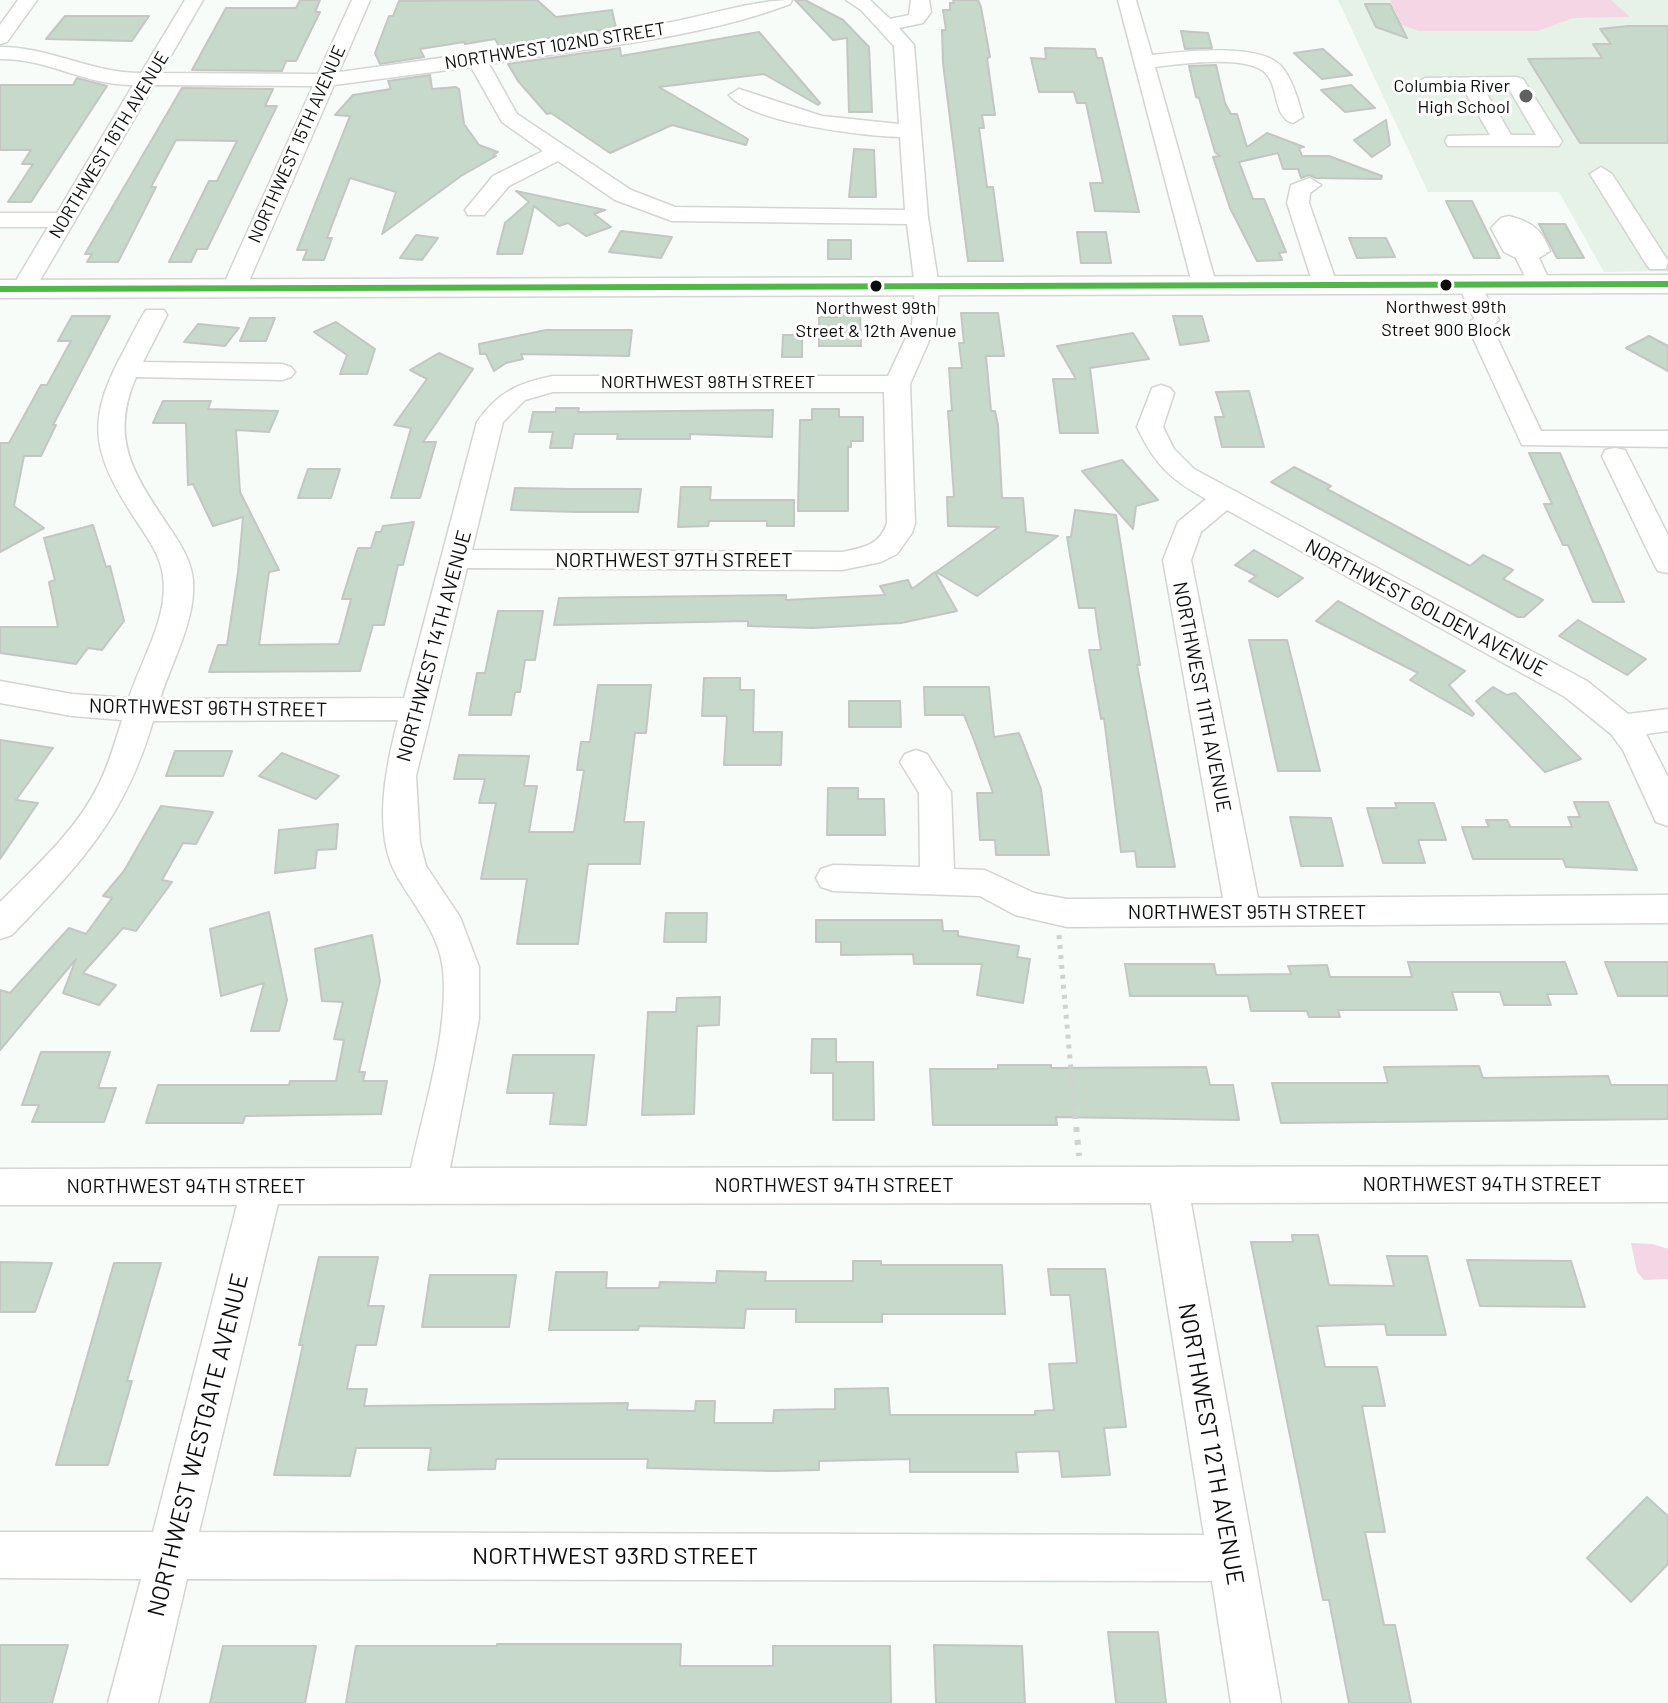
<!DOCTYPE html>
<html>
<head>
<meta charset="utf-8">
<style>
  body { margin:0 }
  canvas { display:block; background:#f7fcf8 }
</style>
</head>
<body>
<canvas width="1668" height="1703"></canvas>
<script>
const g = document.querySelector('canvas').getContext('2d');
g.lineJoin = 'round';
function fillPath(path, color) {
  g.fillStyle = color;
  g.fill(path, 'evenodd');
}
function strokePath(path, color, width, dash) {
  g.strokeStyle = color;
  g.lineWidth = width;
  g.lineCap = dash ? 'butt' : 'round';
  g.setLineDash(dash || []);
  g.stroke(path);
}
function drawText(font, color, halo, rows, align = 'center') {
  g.font = font + ' Barlow,sans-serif';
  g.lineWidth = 6;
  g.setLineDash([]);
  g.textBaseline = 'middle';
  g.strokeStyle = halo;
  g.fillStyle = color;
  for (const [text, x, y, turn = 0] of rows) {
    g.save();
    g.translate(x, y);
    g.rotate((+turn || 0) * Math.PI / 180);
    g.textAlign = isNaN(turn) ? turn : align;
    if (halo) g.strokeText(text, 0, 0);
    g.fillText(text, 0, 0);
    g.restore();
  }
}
const built = new Path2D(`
  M1338 0H1668V271L1604 272 1559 192H1428Z`);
const green = new Path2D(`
  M1390 0H1611L1630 17 1573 18 1538 31H1419L1402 25Z
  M1631 1243 1653 1244 1668 1249V1279L1644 1280 1637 1272Z`);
const building = new Path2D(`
  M300 0H320L315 12H320L296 61H286L282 71 192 70 226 8H296Z
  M537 0 556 17 612 10 616 28 499 46 495 39 465 44 464 42 420 49 424 57 380 64 375 53 389 16H393L399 1Z
  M795 0H805L843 20 869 47 872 112H849L847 38 833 40Z
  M953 0H978L981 7 990 57 987 58 995 115H982L984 128H979L987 187H993L1003 261H968L943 63 942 30H946L943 10H950V3H954Z
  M1365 4H1390L1407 38 1376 27Z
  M65 16H149L132 41 46 39Z
  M1628 26H1668V143H1580L1528 59 1602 58 1593 44H1611L1600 29Z
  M1181 31 1208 33 1212 48 1185 49Z
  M759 32 820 103 818 105 764 74 659 87 748 139 746 145 672 125 610 153 551 113 547 114 518 81 508 64 620 48 621 56Z
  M1045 48 1095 49 1097 58H1102L1139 212 1095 211 1090 183H1103L1086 103H1077L1074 92H1039L1031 58 1046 59Z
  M1323 49 1352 75 1322 79 1294 53Z
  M1216 65 1225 103 1231 114H1237L1247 147 1267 133 1304 147 1299 148 1302 156H1329L1382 176 1381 179 1316 178 1309 175 1301 178 1298 169H1283L1278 153 1239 162 1253 199H1264L1286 252 1279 253 1282 260 1257 261 1230 208 1213 157 1220 156 1215 152 1199 98 1196 97 1189 66Z
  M430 75 432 89 456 87 459 89 464 124 479 145 498 152 493 155 496 156 461 176 382 234 396 192 350 178 327 238H332L324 260H303L307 250H297L350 116 335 115 353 95 391 89 388 81Z
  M77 78 107 86 31 202H8L33 164H22L31 150H0V85H73Z
  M1351 85 1375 108 1345 112 1321 90Z
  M182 88 273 89 265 106H277L207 249H197L191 262H169L209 181H217L237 141 176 140 151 187H156L118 262H87L92 254H85Z
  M1386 120 1390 145 1372 157 1354 140Z
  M854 149 874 150 876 197H849Z
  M516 191 605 210 594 214 611 227 586 236 568 223 559 226 534 206 522 254H497L505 223 529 202Z
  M1446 201H1472L1500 258H1474Z
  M1539 224H1565L1584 258H1557Z
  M621 231 672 237 661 258 609 252Z
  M1077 232H1106L1111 263H1081Z
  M416 235 438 238 422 260 400 258Z
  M1349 238H1386L1395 257 1357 258Z
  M828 240H851V259H828Z
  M838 310H860L861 346H819V317H838Z
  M961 313H998L1004 356H986L991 411H995L998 425 1002 498H1023L1026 532 1058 536 977 596 936 572 999 527 948 526 947 497H954L948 411H952L949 368H962L959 343H964Z
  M72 316H110L53 425H56L41 456H24L14 506 44 528 0 552V443H9L41 385H47L71 341H58Z
  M1173 316H1202L1209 341 1180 345Z
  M250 318H275L266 341H240Z
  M336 322 375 349 367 374H340L347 355 314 332Z
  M198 324 239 328 225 346 184 342Z
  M546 330H632L629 356 521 354 523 359 506 363 494 371 486 354H480L479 344Z
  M1133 333 1149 359 1090 368 1098 433H1060L1053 379H1076L1057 346Z
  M783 335H802V357H782Z
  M1649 336 1668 346V371L1626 348Z
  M439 353 473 369 423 442H436L420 498H391L411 428 394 425 427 379 410 370Z
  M1249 391 1264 447H1222L1215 417H1224L1216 392Z
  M163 401H211L208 409 278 411 269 432 236 430 240 492 279 570 269 572 259 645 339 644 351 599H342L358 548H371L376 532H381L383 526 414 522 403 565H398L384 625H373L360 671 209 672 218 645H227L238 573 243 517 213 526 193 484 188 485 186 423H153Z
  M556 408H579L578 412 773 410 772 437 690 434V439H617L618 434H574L572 448H550L553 432H529L533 412H556Z
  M812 409H839V417H863V441H851V447H848V511H798L800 420H812Z
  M1529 453H1560L1624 602H1593L1568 545H1563L1544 504H1552Z
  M1122 460 1158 500 1136 506 1133 529 1082 471Z
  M1294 467 1331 486 1327 489 1470 566 1483 555 1513 570 1503 579 1543 600 1524 617H1518L1271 482Z
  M308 469H340L331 498H298Z
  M681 487H711L710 500H794V526H767V521H709L708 526 678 527Z
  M515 488 572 489H641L638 512H578L511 510Z
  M1075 510 1116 515 1140 665H1137L1175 867H1137L1135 851 1121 852 1104 718 1101 719 1089 650H1101L1095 608H1079L1067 537H1071Z
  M93 525 106 567 110 566 124 621 102 650 88 648 76 664 0 653V627H58L49 582 55 580 44 538Z
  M1254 550 1303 578 1278 597 1249 581 1256 576 1235 565Z
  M935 572 957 611 901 623 813 628 748 626V621L554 625 559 598 786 595V600L885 595 880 586 908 580 912 589Z
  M1338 601 1465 671 1449 685 1474 714 1472 716 1410 680 1418 673 1316 621Z
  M498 611H543L535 660H525L520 692H515L511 715H469L477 673H485Z
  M1578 620 1646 659 1627 675 1559 636Z
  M1249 640H1287L1320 771H1278Z
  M704 678H740V690H754L753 732H782L781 765H724L727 716H702Z
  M598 685H651L646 733H635L624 822H644L640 864H588L578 944H517L527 879H481L496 803H479L485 779H454L459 755 529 756 524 786H537L529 832H574L584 770H577L581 742H590Z
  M924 687H989L994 737 1019 733 1041 789 1049 855H996L995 840H980L977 793H993L974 740 964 715H925Z
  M1493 687 1507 695 1515 693 1581 759 1545 772 1476 701Z
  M849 701H900L901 727H849Z
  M0 740 53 748 16 800 38 803 0 859Z
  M175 751H232L223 776H166Z
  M282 753 339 776 316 799 259 776Z
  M828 788H858V799H884L885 835H827Z
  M1574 802H1608L1637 870 1566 867 1563 859H1473L1462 827H1489L1486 820H1507L1510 827H1572L1568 817H1580Z
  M1395 803H1434L1446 840H1418L1425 863H1383L1367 808H1397Z
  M161 806 213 812 196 844 183 843 162 880 172 882 136 931 123 928 83 973 116 985 99 1005 63 993 76 959 0 1050V990L10 993 69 928 86 934 112 898 103 896 124 871Z
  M1290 817 1331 818 1343 866H1301Z
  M338 824 336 849 317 850 315 868 275 873 279 830Z
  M269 912 287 1000 279 1031H251L264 983 221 996 210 929Z
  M666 913H707L706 942H664Z
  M816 920H942L943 931H958V936L1019 946 1017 957 1030 959 1023 1003 977 995 982 964H914L913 954 841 955V942H816Z
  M372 935 380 981 359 1072H365L363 1081H387L381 1114 245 1116 243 1123H146L158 1085H289L290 1081H336L344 1040 334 1039 343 1002 322 1001 315 949Z
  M1408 962H1565L1577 994H1547L1551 1005H1504L1500 992H1452L1457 1010H1338L1340 1017H1309L1307 1011H1251L1248 996H1130L1125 964H1214L1216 975 1291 974 1288 966 1327 965 1330 977H1412Z
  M1605 962H1668V996H1618Z
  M720 997 719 1025 697 1026 694 1114 642 1115 648 1012H676L677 998Z
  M812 1039H836V1062H873L874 1120H833V1073H811Z
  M41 1052H110L98 1088H116L104 1122H32L39 1105H22Z
  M513 1055H594L586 1125 550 1124 554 1093H507Z
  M998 1065H1051V1068L1206 1067 1210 1085H1233L1239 1120 1056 1117 1057 1125H933L930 1069H998Z
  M1479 1066 1483 1078 1608 1076 1611 1085H1668V1119L1281 1123 1272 1083H1388L1384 1067Z
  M1292 1235H1318L1329 1285 1394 1286 1387 1256H1427L1446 1335H1387L1385 1324 1317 1326 1325 1367H1377L1385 1406H1362L1385 1532H1365L1384 1625H1395L1411 1703H1349L1329 1600H1323L1251 1242H1293Z
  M319 1257H378L368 1306H384L376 1345H356L347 1389H367L364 1406 628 1403 627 1410 695 1411 696 1401H715L714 1423H773L774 1410 835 1409V1389L888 1388 890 1415H1035V1411L1054 1410 1049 1364 1077 1363 1070 1295H1051L1048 1269H1105L1126 1427 1104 1428 1110 1475 1062 1477 1059 1451 1016 1452 1018 1472H910V1459L819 1461V1470L773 1471 647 1468 648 1459H496L495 1469 428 1470 431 1448H356L350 1476 274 1475 303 1345H299Z
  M1467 1260 1571 1261 1585 1307 1480 1306Z
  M853 1261H881V1265H1002L1005 1314H882V1322H796V1309H746L744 1328 639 1326 638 1330H549L556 1272H607L606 1288H659L660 1282 716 1283 717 1271 766 1272 765 1281H853Z
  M0 1262 52 1263 35 1312H0Z
  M114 1263H161L127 1381H132L108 1465H56Z
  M430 1275H516L509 1327H422Z
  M1647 1497 1668 1516V1564L1631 1602 1587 1558Z
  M1108 1632H1158L1166 1703H1116Z
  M497 1644H681L680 1666H773V1646H890L891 1703H346L356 1646H497Z
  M0 1645H68L52 1703H0Z
  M934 1645 1022 1646 1025 1703H936Z
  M223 1646H316L305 1703H210Z`);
const pathFar1 = new Path2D(`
  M1059 935 1075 1116`);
const path = new Path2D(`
  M1075 1114 1079 1156`);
const minor = new Path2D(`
  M18 0H37L7 42 0 44V25Z
  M185 0H203L161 73 318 74 352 0H370L339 72C447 58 554 41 661 24 702 17 753 0 792 0L790 4C698 39 586 48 489 64L517 114 631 190 675 207 905 210 900 137C863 136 752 123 729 95L739 89 822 116 899 124 894 46 861 10 846 0H870L890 19 909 15 911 0H929L931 12 923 23 899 28 914 45 928 217 939 287 936 325 910 384 915 523 912 533 897 554 881 562 842 570 467 568 416 776 420 843 426 866 460 917 479 967V1019L450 1168 1668 1166V1202L1191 1203 1281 1703H1231L1212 1581 187 1579 158 1703H108L141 1579 0 1578V1532H153L237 1205H0V1169L411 1168C424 1107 449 1032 443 969 439 933 414 906 397 876 372 832 386 766 398 720L153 721C125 818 80 864 12 935L0 939V902C35 867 77 830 99 784 109 764 115 742 122 720L72 716 0 703V681L72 694 129 698C141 660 169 617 163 576 160 551 142 531 130 511 93 452 87 421 120 358 129 342 136 325 146 310H164L167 315 143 362 282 364 291 367 295 372 291 377 282 380 136 377C108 441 136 477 171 530 181 545 191 561 193 580 196 620 172 661 160 699L404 698 477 422C498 392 518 383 553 376H888L912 325 915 287 907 224 672 221 615 200 558 161 509 186 484 215H468L465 210 493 176 543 151 502 122 471 67 334 85 246 288 242 293H226L222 288 313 86 154 85 35 289 32 294H14L11 289 48 227H0V213H57L133 85C83 85 51 59 0 59V47C50 47 91 73 141 73ZM553 392H884L887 523C880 545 863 548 842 552L472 550 503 422 525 400ZM1151 1203 1204 1535 199 1532 278 1204Z
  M1118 0H1136L1152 55C1181 52 1259 42 1281 66 1293 80 1298 100 1303 117L1293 123C1272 118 1280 83 1263 71 1241 55 1181 64 1155 67L1217 287 1213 292H1197L1193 287Z
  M1516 77 1523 79 1562 141 1559 146H1448L1445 141 1448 136 1490 135 1464 90H1425L1415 84 1425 78ZM1484 89H1509L1536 135H1511Z
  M1601 167 1612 174 1668 261 1666 269H1650L1646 264 1590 174Z
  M1310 178 1321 185 1310 193 1309 203 1338 287 1334 292H1318L1314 287 1287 203 1291 185Z
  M1509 216C1531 222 1542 229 1550 251L1539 258 1552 286 1548 291H1532L1516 258 1504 252 1491 228 1501 218Z
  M1471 280 1479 282 1499 320 1492 327 1541 431H1668V447L1522 445 1467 325 1474 318 1459 287 1463 282Z
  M1161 385 1170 388 1174 393 1163 427 1174 449 1194 469 1587 681 1628 714 1668 709V731L1646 734 1668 777V826L1656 822 1623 750 1611 734 1565 697 1227 510 1201 532 1191 560 1258 898 1668 895V923L1067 927 1015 915 980 896 833 891 821 887 816 878 821 869 833 865 920 867 919 793 900 762 905 754 916 750 927 754 951 792 954 869 985 870 1034 893 1067 899 1223 898 1163 560 1178 522 1206 499C1170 479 1155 465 1137 427L1152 388Z
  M1615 448 1625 450 1628 456 1668 535V573L1658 571 1654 564 1602 456 1605 450Z`);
const major = new Path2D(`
  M1668 275V293L0 298V280Z`);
const bus1 = new Path2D(`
  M1668 281V287L0 292V286Z`);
const markers = [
  [1526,96,8,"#5e615e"],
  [1446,285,7,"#0b0e0b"],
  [876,286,7,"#0b0e0b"]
];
const farStreetnames = [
  ["NORTHWEST 102ND STREET",555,46,-9],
  ["NORTHWEST 15TH AVENUE",297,144,-66],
  ["NORTHWEST 16TH AVENUE",109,145,-59],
  ["NORTHWEST 98TH STREET",708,382]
];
const farPoinames = [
  ["Columbia River",1510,86],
  ["High School",1510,107]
];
const busNames = [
  ["Northwest 99th",1446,307],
  ["Street 900 Block",1446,330],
  ["Northwest 99th",876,308],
  ["Street & 12th Avenue",876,331]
];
const streetNames = [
  ["NORTHWEST 97TH STREET",674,560],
  ["NORTHWEST GOLDEN AVENUE",1426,608,28],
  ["NORTHWEST 14TH AVENUE",434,646,-75],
  ["NORTHWEST 11TH AVENUE",1202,697,79],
  ["NORTHWEST 96TH STREET",208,708,1],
  ["NORTHWEST 95TH STREET",1247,912],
  ["NORTHWEST 94TH STREET",1482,1184],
  ["NORTHWEST 94TH STREET",834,1185],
  ["NORTHWEST 94TH STREET",186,1186]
];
const nearStreetnames = [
  ["NORTHWEST 12TH AVENUE",1211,1444,80],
  ["NORTHWEST WESTGATE AVENUE",198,1445,-76],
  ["NORTHWEST 93RD STREET",615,1556]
];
fillPath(built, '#e6f1e8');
fillPath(green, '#f4d6e5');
fillPath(building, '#c7d9cb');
strokePath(building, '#c3c6c3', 2);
strokePath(minor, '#d2d5d2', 3);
strokePath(major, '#d2d5d2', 3);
strokePath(pathFar1, '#d0d2d0', 5, [4, 6]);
strokePath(path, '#d0d2d0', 6, [5, 8]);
fillPath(minor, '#fefffe');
fillPath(major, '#fefffe');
fillPath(bus1, '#50b848');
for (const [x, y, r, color] of markers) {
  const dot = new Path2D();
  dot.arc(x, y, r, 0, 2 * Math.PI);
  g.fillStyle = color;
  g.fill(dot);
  strokePath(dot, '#fff', 3);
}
drawText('18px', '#0b0e0b', '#fff', farStreetnames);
drawText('18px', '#0b0e0b', '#fff', farPoinames, 'right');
drawText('18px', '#0b0e0b', '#fff', busNames);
drawText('20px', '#0b0e0b', '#fff', streetNames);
drawText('24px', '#0b0e0b', '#fff', nearStreetnames);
</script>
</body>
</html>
